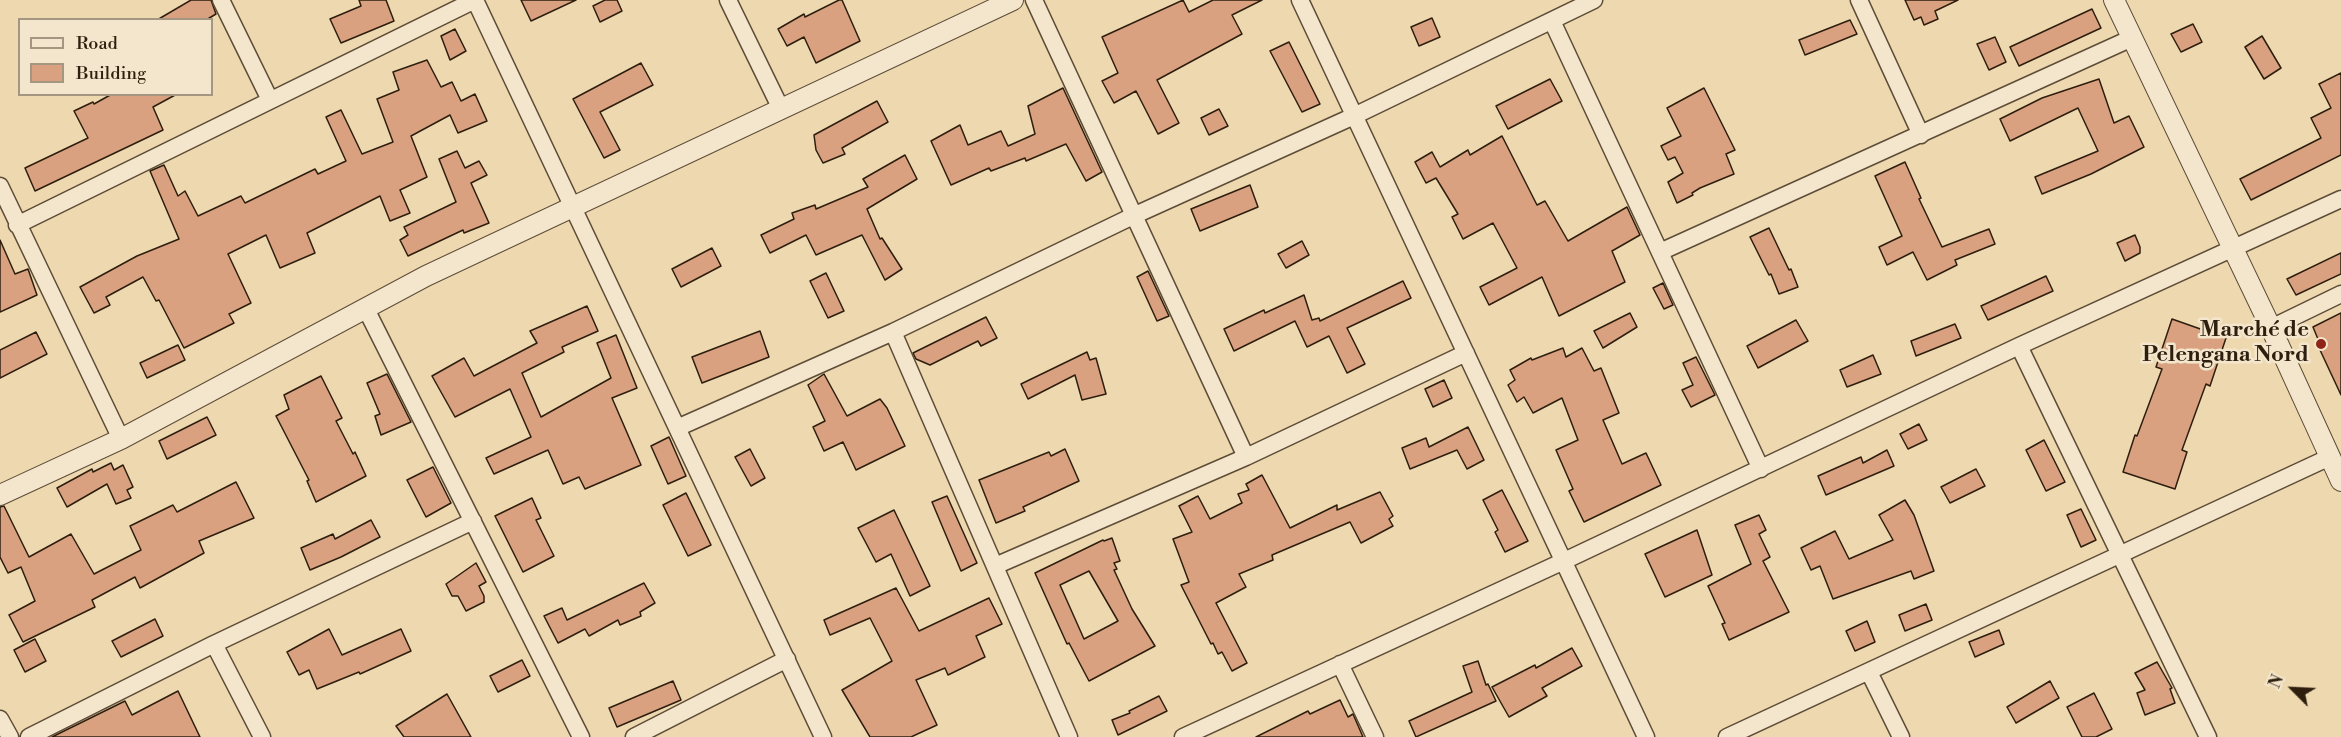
<!DOCTYPE html>
<html>
<head>
<meta charset="utf-8">
<style>
  body { margin:0 }
  #map { position:relative; width:2341px; height:737px; overflow:hidden; background:#eed8b0; font-family:"Libre Bodoni",serif }
  canvas { display:block }
  .legend { position:absolute; left:18px; top:18px; width:195px; height:78px; box-sizing:border-box; background:#f4e6cc; border:2px solid #a49680; margin:0; padding:8px 10px; list-style:none; font-size:18px; color:#2d1e0d }
  .legend li { display:flex; align-items:center; gap:12px; height:30px }
  .legend b { width:30px; border:2px solid #a49680 }
  .north { position:absolute; left:2263px; top:659px; width:60px; height:60px; -webkit-text-stroke:4px #f4e6cc; paint-order:stroke; rotate:294deg; font-size:16px; font-weight:700; line-height:24px; text-align:center; color:#2d1e0d }
  .north::after { content:''; display:block; margin:auto; width:21px; height:27px; background:#2d1e0d; clip-path:polygon(50% 0,100% 100%,50% 72%,0 100%) }
</style>
</head>
<body>
<div id="map">
<canvas width="2341" height="737"></canvas>
<ul class="legend">
<li><b style="height:8px;background:#f4e6cc"></b>Road</li>
<li><b style="height:16px;background:#d9a180"></b>Building</li>
</ul>
<div class="north">N</div>
</div>
<script>
const g = document.querySelector('canvas').getContext('2d');
g.lineJoin = 'round';
function fillPath(path, color) {
  g.fillStyle = color;
  g.fill(path, 'evenodd');
}
function strokePath(path, color, width, dash) {
  g.strokeStyle = color;
  g.lineWidth = width;
  g.lineCap = dash ? 'butt' : 'round';
  g.setLineDash(dash || []);
  g.stroke(path);
}
function drawText(font, color, halo, rows, align = 'center') {
  g.font = font + ' "Libre Bodoni",serif';
  g.lineWidth = 5;
  g.setLineDash([]);
  g.textBaseline = 'middle';
  g.strokeStyle = halo;
  g.fillStyle = color;
  for (const [text, x, y, turn = 0] of rows) {
    g.save();
    g.translate(x, y);
    g.rotate((+turn || 0) * Math.PI / 180);
    g.textAlign = isNaN(turn) ? turn : align;
    if (halo) g.strokeText(text, 0, 0);
    g.fillText(text, 0, 0);
    g.restore();
  }
}
const building = new Path2D(`
  M191 0H211L216 14 206 20H157Z
  M359 0H386L394 21 341 43 330 19 361 6Z
  M521 0H576L531 21Z
  M605 0H617L622 11 600 22 593 6Z
  M839 0H842L860 41 816 63 804 37 787 46 778 29 804 14 805 17Z
  M1183 0 1189 12 1213 0H1262L1232 15 1242 34 1157 80 1179 123 1158 134 1136 91 1114 103 1102 81 1118 73 1102 37Z
  M1905 0H1958L1935 11 1938 19 1924 25 1921 17 1914 20Z
  M2092 9 2101 28 2019 66 2010 47Z
  M1432 18 1440 37 1419 46 1411 27Z
  M1850 20 1857 34 1805 55 1799 40Z
  M2193 24 2202 42 2181 52 2171 34Z
  M455 29 466 51 450 60 441 36Z
  M2262 36 2281 68 2264 79 2245 47Z
  M1995 37 2006 62 1989 70 1977 44Z
  M1289 42 1320 104 1302 112 1270 51Z
  M427 60 441 87 452 82 461 101 475 94 487 121 458 133 450 115 411 136 427 177 400 190 410 213 390 221 380 196 307 233 315 253 280 268 266 235 228 254 251 303 229 314 234 323 184 348 159 300 156 301 143 277 106 297 110 305 94 313 80 287 137 256 179 239 150 171 164 165 178 196 185 191 198 216 241 196 245 203 315 169 318 174 346 161 326 117 341 110 362 154 393 142 377 99 399 90 393 72Z
  M641 63 653 85 600 112 620 150 604 158 573 99Z
  M2341 73V155L2251 200 2240 179 2321 138 2311 118 2331 108 2319 84Z
  M1550 79 1562 101 1508 129 1496 106Z
  M2099 79 2114 123 2129 116 2144 147 2091 174 2042 194 2035 177 2098 151 2078 108 2010 141 2000 119 2042 98Z
  M1063 88 1102 172 1086 181 1066 144 1026 161 1025 158 991 171 989 168 951 185 931 141 960 125 968 145 1001 131 1008 146 1035 134 1028 106Z
  M1704 88 1735 150 1726 154 1734 174 1700 188 1692 193 1693 195 1677 203 1668 182 1683 173 1675 157 1668 160 1661 146 1681 136 1667 108Z
  M112 94H177L153 107 163 130 35 191 25 168 88 138 74 111 93 102 94 104Z
  M877 101 888 122 842 148 845 154 823 163 816 150 814 135Z
  M1219 109 1228 126 1209 135 1201 118Z
  M1502 136 1537 205 1545 201 1568 241 1627 207 1640 235 1612 251 1625 282 1559 316 1542 277 1489 305 1480 287 1517 268 1493 223 1463 239 1452 217 1458 214 1436 178 1426 183 1415 162 1432 152 1440 167 1468 150 1470 155Z
  M457 151 465 168 479 161 487 175 471 183 489 223 464 233 463 230 408 256 400 240 408 235 404 227 456 202 439 159Z
  M905 155 917 179 867 209 880 239 882 238 902 269 885 280 862 235 816 255 806 235 770 253 761 235 794 219 792 213 815 205 816 209 868 187 863 179Z
  M1905 162 1921 198 1919 199 1942 247 1989 229 1995 244 1955 260 1957 265 1927 280 1913 252 1887 265 1879 247 1902 236 1875 176Z
  M1250 185 1258 207 1200 231 1191 209Z
  M1769 228 1789 270 1791 269 1798 287 1779 294 1771 274 1769 275 1750 237Z
  M2135 235 2140 247V253L2125 261 2117 243Z
  M0 240 15 274 28 269 37 295 0 312Z
  M1302 241 1309 255 1286 268 1278 254Z
  M712 248 721 266 681 287 672 269Z
  M2341 253V274L2296 295 2287 279Z
  M1148 271 1169 316 1157 321 1137 277Z
  M826 273 844 311 828 318 810 281Z
  M2046 276 2053 291 1988 320 1981 306Z
  M1403 281 1411 298 1347 328 1365 364 1347 373 1329 336 1307 347 1295 321 1234 351 1224 329 1264 310 1265 313 1304 295 1312 320 1319 318 1320 321Z
  M1663 283 1673 305 1664 309 1653 288Z
  M587 306 598 331 562 347 564 352 522 373 541 417 611 378 597 343 616 335 637 388 612 398 641 465 585 489 579 477 563 484 548 450 494 474 486 458 531 437 510 389 455 417 432 376 464 358 474 376 537 343 530 331Z
  M1630 313 1637 327 1603 348 1594 331Z
  M2341 313V395L2320 350 2322 349 2313 327Z
  M986 317 997 338 981 346 978 341 930 365 916 359 913 353Z
  M2172 319 2226 338 2210 386 2206 384 2182 450 2187 452 2175 489 2123 472 2135 435 2137 436 2162 369 2156 367Z
  M1796 320 1808 341 1758 368 1747 346Z
  M1955 324 1961 338 1916 356 1911 341Z
  M760 331 769 357 702 383 692 357Z
  M36 332 47 354 0 378V350Z
  M178 345 185 360 147 378 140 363Z
  M1563 348 1566 357 1582 348 1594 371 1601 368 1619 413 1603 420 1622 464 1646 453 1661 485 1584 522 1569 491 1573 489 1556 450 1578 440 1562 398 1533 413 1524 397 1517 402 1508 385 1515 380 1510 370 1531 358 1532 360Z
  M1087 352 1090 360 1096 358 1106 394 1082 400 1075 375 1028 399 1021 384Z
  M1873 355 1881 374 1847 387 1840 370Z
  M1696 357 1715 395 1691 407 1682 390 1693 385 1683 363Z
  M387 374 411 422 381 435 375 416 380 414 367 383Z
  M824 374 847 416 880 399 887 408 905 446 856 470 843 442 824 451 813 427 825 421 808 385Z
  M321 376 342 418 336 421 353 454 355 452 366 476 316 502 307 481 309 480 276 416 289 409 284 395Z
  M1444 380 1452 398 1433 407 1425 389Z
  M207 417 216 435 167 459 159 441Z
  M1919 424 1927 440 1908 449 1900 434Z
  M1468 427 1484 460 1467 469 1457 450 1410 469 1402 448 1426 438 1429 447Z
  M669 437 686 476 668 484 651 446Z
  M2044 440 2065 482 2046 491 2026 450Z
  M750 449 765 478 751 486 735 457Z
  M1065 449 1079 481 1023 507 1025 511 996 523 979 480 1049 452 1051 456Z
  M1887 450 1894 466 1826 495 1818 476 1861 457 1863 463Z
  M111 463 114 470 123 465 133 487 127 490 131 498 116 504 107 484 67 507 57 488 92 469 93 472Z
  M433 467 451 503 426 517 407 480Z
  M1976 469 1985 486 1950 503 1941 487Z
  M1262 475 1290 528 1337 505V510L1380 492 1393 516 1389 519 1393 526 1361 543 1350 522 1272 555 1273 560 1239 574 1246 587 1216 603 1247 663 1232 671 1222 652 1218 654 1213 643 1211 644 1181 585 1189 582 1173 539 1192 532 1179 506 1198 496 1210 519 1242 503 1238 494 1249 490 1246 484Z
  M236 482 254 518 199 541 204 553 140 588 135 577 92 600 95 607 23 642 9 615 35 601 21 567 8 573 0 557V507L4 506 29 557 71 534 94 574 141 550 130 526 173 505 177 512Z
  M1502 490 1528 541 1505 552 1495 532 1498 530 1483 500Z
  M686 493 711 545 688 556 663 505Z
  M947 496 977 563 961 571 932 502Z
  M532 498 541 518 536 520 554 556 523 572 495 516Z
  M1905 500 1914 515 1934 571 1914 579 1911 571 1833 599 1820 566 1811 570 1801 548 1835 531 1849 559 1893 540 1879 515Z
  M2081 509 2096 540 2081 547 2067 515Z
  M894 510 930 586 910 596 891 554 876 562 858 528Z
  M1759 515 1766 530 1759 534 1770 557 1763 561 1789 612 1729 640 1722 624 1725 623 1708 586 1751 564 1735 525Z
  M371 520 380 537 341 557 310 570 301 548 333 534 335 539Z
  M1697 530 1712 575 1665 597 1645 554Z
  M1112 538 1120 561 1114 563 1117 569 1114 570 1132 609 1155 646 1089 681 1069 643 1067 644 1035 573 1103 540 1104 541ZM1089 571 1118 621 1084 639 1060 585Z
  M476 563 486 582 479 586 484 596V602L466 611 458 596H452L446 584Z
  M644 583 655 603 640 612 641 616 620 625 618 620 589 636 585 629 558 643 544 616 562 608 567 620Z
  M896 588 919 631 989 598 1002 624 976 636 985 657 948 675 945 668 916 680 937 725 911 737H870L842 690 892 661 870 618 830 635 824 620Z
  M1926 604 1932 620 1905 631 1899 615Z
  M155 619 163 636 121 657 112 641Z
  M1867 621 1875 642 1855 651 1846 631Z
  M329 629 342 655 401 629 411 651 360 674 359 672 317 689 309 670 299 675 287 652Z
  M1999 630 2004 644 1975 657 1969 642Z
  M35 639 46 661 25 672 14 650Z
  M1572 648 1582 666 1542 688 1547 696 1509 717 1492 687 1535 665 1536 668Z
  M522 660 530 676 498 692 490 676Z
  M1478 661 1486 685 1488 684 1496 701 1416 737 1409 721 1472 692 1463 666Z
  M2157 662 2172 688 2170 689 2175 703 2145 715 2137 693 2145 690 2135 673Z
  M673 681 681 700 617 727 609 708Z
  M2050 681 2059 698 2016 723 2007 707Z
  M178 691 200 737H52L125 701 132 715Z
  M2094 693 2112 729 2096 737H2082L2067 707Z
  M447 694 471 737H404L396 726Z
  M1159 696 1167 711 1118 735 1112 720 1130 713 1129 711Z
  M1340 700 1348 717 1353 714 1363 737H1256L1308 711 1310 714Z`);
const minor = new Path2D(`
  M221 0 270 100
  M475 0 823 737
  M728 0 781 109
  M1034 0 1246 457
  M1300 0 1646 737
  M1859 0 1921 135
  M1552 21 1761 469
  M0 186 121 439
  M17 225 475 0
  M1660 252 2132 38
  M366 309 581 737
  M2271 328 2341 294
  M893 332 1069 737
  M2019 346 2208 737
  M677 428 893 332 1133 216 1354 116 1594 0
  M995 566 1246 457 1466 353
  M214 644 262 737
  M1340 664 1375 737
  M1869 672 1901 737
  M0 719 10 737
  M29 737 214 644 473 521
  M634 737 787 659
  M1183 737 1564 561 2019 346 2341 199
  M1727 737 2330 457`);
const tertiary = new Path2D(`
  M2114 0 2271 328 2341 481
  M0 495 121 439 426 276 1013 0`);
const markers = [
  [2321,344,6,"#8f2418"]
];
const poiNames = [
  ["Marché de",2309,331],
  ["Pelengana Nord",2309,356]
];
fillPath(building, '#d9a180');
strokePath(building, '#2d1e0d', 1.5);
strokePath(minor, '#5d4c36', 19);
strokePath(tertiary, '#5d4c36', 22);
strokePath(minor, '#f4e6cc', 16);
strokePath(tertiary, '#f4e6cc', 20);
for (const [x, y, r, color] of markers) {
  const dot = new Path2D();
  dot.arc(x, y, r, 0, 2 * Math.PI);
  g.fillStyle = color;
  g.fill(dot);
  strokePath(dot, '#f4e6cc', 2);
}
drawText('bold 22px', '#2d1e0d', '#f4e6cc', poiNames, 'right');
</script>
</body>
</html>
